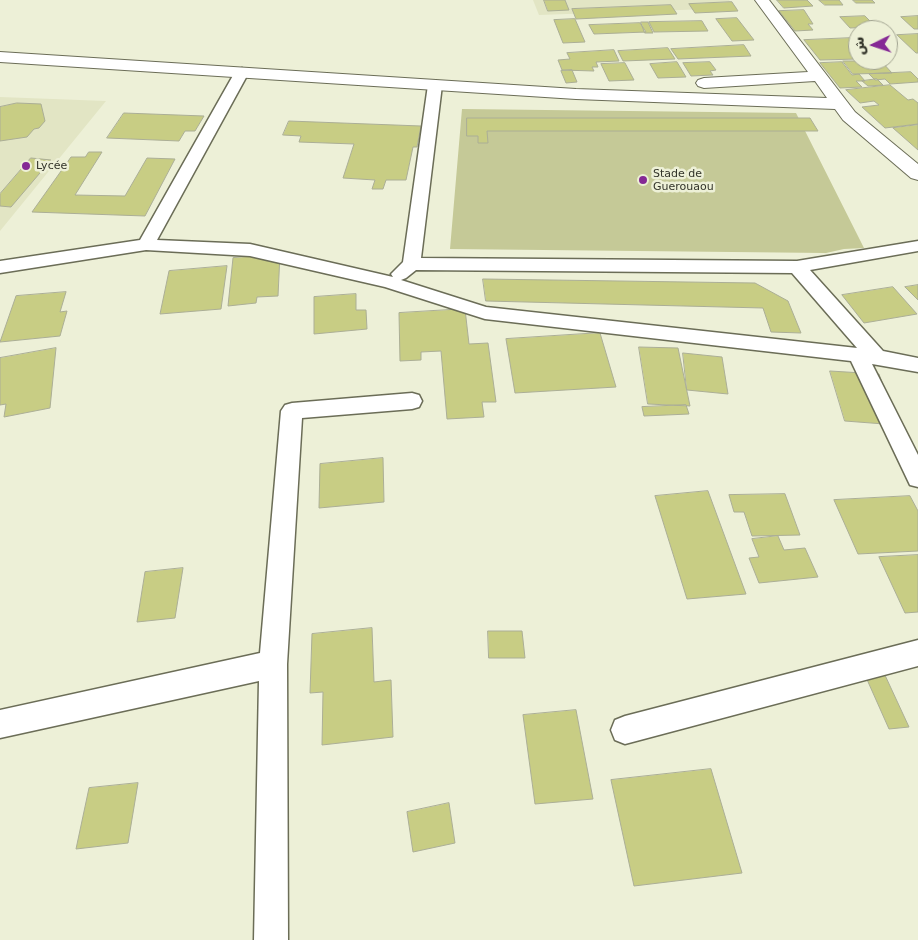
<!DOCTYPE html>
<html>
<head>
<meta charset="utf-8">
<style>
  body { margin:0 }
  #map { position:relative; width:918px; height:940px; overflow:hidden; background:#edf0d7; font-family:"DejaVu Sans",Vazirmatn,sans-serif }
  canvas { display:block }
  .north { position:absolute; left:848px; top:20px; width:50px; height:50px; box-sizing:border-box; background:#edf0d7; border:1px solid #a2a491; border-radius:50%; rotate:266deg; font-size:14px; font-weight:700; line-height:20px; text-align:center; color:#323329 }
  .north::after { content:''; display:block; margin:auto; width:18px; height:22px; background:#852995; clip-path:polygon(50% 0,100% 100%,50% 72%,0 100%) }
</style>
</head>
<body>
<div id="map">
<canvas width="918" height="940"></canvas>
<div class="north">ش</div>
</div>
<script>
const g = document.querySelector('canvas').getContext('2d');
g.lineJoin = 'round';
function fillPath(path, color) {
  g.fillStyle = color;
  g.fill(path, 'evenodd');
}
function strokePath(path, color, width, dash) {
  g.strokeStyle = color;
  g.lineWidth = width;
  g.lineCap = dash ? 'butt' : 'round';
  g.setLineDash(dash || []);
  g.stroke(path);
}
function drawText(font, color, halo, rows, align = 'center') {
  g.font = font + ' "DejaVu Sans",sans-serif';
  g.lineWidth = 5;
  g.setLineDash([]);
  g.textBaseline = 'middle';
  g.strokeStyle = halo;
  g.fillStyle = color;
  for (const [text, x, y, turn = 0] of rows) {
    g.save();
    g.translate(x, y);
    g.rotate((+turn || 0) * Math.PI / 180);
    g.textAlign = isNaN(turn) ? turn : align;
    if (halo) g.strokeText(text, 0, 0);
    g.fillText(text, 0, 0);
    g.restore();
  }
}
const built = new Path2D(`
  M533 0H729L737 8 539 15Z
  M0 97 106 101 0 231Z`);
const green = new Path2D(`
  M462 109 796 113 864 248 844 249 826 253 450 249Z`);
const building = new Path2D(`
  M544 0H565L569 10 548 11Z
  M777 0H807L813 6 784 8Z
  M819 0H839L843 5H825Z
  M853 0H872L875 3H856Z
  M732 2 738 11 695 13 689 4Z
  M671 5 677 14 576 19 572 9Z
  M804 10 813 24H808L813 30 795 31 779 11Z
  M865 16 876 27 850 28 840 17Z
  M918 16V29H914L901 17Z
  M737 18 754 40 732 41 716 19Z
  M575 19 585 42 563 43 554 20Z
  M702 21 708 31 654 32 649 22Z
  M641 22H648L653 33H645Z
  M640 23 646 32 594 34 589 25Z
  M918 34V53H916L897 35Z
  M850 38 858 47V59L820 60 804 40Z
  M744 45 751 56 678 59 671 49Z
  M668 48 675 59 623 61 618 51Z
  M614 50 619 61 596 62 598 67H592L594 71 562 70 558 60 570 59 567 53Z
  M843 61H881L892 73 853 74Z
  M677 62 686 77 658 78 650 64Z
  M710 62 716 70 710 71 713 75 691 76 683 63Z
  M842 62 852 75 859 74 865 81H856L862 87 840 88 820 63Z
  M625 63 634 80 609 81 601 64Z
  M572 70 577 82 566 83 561 71Z
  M911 72 918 79V82L890 84 885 79 875 80 869 74Z
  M877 79 883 85 868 86 862 81Z
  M890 85 908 100 913 99 918 103V124L885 128 862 107 879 105 874 101 860 103 846 90Z
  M17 103 41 104 45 121 39 128 34 129 27 137 0 141V107Z
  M124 113 204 116 195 131H185L179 141 107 138Z
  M467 118H810L818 131H487L488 143H478V136H467Z
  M289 121 421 126 417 147H413L406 180H386L383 189H372L375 180 343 178 354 144 299 142 301 136 283 135Z
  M918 125V150L893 128Z
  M89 152H102L75 195 125 196 147 158 175 159 145 216 32 212 71 157H85Z
  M31 158 51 160 11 207 0 206V194Z
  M280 254 278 296 257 297 256 303 228 306 233 258Z
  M227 266 221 309 160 314 169 271Z
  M483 279 755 283 788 301 801 333 771 332 763 308 486 301Z
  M918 285V300L905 287Z
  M893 287 917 314 864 323 842 295Z
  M66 292 60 312 67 311 60 336 0 342 16 296Z
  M356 294V310H366L367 329 314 334V297Z
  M465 309 469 344 488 343 496 402H482L484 417 447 419 441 351 421 352V360L400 361 399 313Z
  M600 333 616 387 515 393 506 339Z
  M639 347 678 348 690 406 648 404Z
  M56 348 50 408 4 417 6 404 0 405V358Z
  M683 353 722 357 728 394 687 390Z
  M830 371 879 374 897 425 845 421Z
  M686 405 689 414 644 416 642 407Z
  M383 458 384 502 319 508 320 464Z
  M708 491 746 594 687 599 655 496Z
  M785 494 800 535 752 536 744 512H734L729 495Z
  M910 496 918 511V551L858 554 834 500Z
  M778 536 784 550 805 548 818 577 759 583 749 558 759 557 752 539Z
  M918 555V612L905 613 879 557Z
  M183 568 175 618 137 622 145 572Z
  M372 628 374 682 391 680 393 737 322 745 323 692 310 693 312 634Z
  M488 631H522L525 658H489Z
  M884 673 909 727 889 729 865 675Z
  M576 710 593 799 535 804 523 715Z
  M711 769 742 873 634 886 611 780Z
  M138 783 128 843 76 849 89 788Z
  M449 803 455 843 413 852 407 812Z`);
const street = new Path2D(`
  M242 68 249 72 157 240 250 244 393 277 391 274 403 262 428 85 435 81 442 85 421 258 797 261 918 241V251L810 270 883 351 918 358V372L872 364 918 455V487L910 485 851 361 485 319 385 287 250 256 146 250 0 273V261L140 240 235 72ZM416 270 792 273 857 348 486 307 401 280 406 278Z
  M412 393 419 395 422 401 419 407 412 409 302 418 287 664 288 940H254L259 681 0 738V710L260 653 281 411 285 405 292 403Z
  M918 640V666L625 744 615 740 611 730 615 720 625 716Z`);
const secondary = new Path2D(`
  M755 0H769L855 112 918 164V180L911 178 843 120 835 109 576 99 0 62V52L576 89 827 98 815 81 704 88 698 86 696 83 698 80 704 78 808 72Z`);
const markers = [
  [26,166,5,"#852995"],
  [643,180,5,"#852995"]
];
const farPoinames = [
  ["Lycée",36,166],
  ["Stade de",653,174],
  ["Guerouaou",653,187]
];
fillPath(built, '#e2e5c4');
fillPath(green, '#c5c997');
fillPath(building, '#c8cd84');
strokePath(building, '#abae96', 1);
strokePath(street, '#6b6d57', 3);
strokePath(secondary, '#6b6d57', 2);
fillPath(street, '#fff');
fillPath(secondary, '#fff');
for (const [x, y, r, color] of markers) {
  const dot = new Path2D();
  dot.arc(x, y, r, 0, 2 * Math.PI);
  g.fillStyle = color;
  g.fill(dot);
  strokePath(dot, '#edf0d7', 2);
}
drawText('11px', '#323329', '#edf0d7', farPoinames, 'left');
</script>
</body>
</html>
